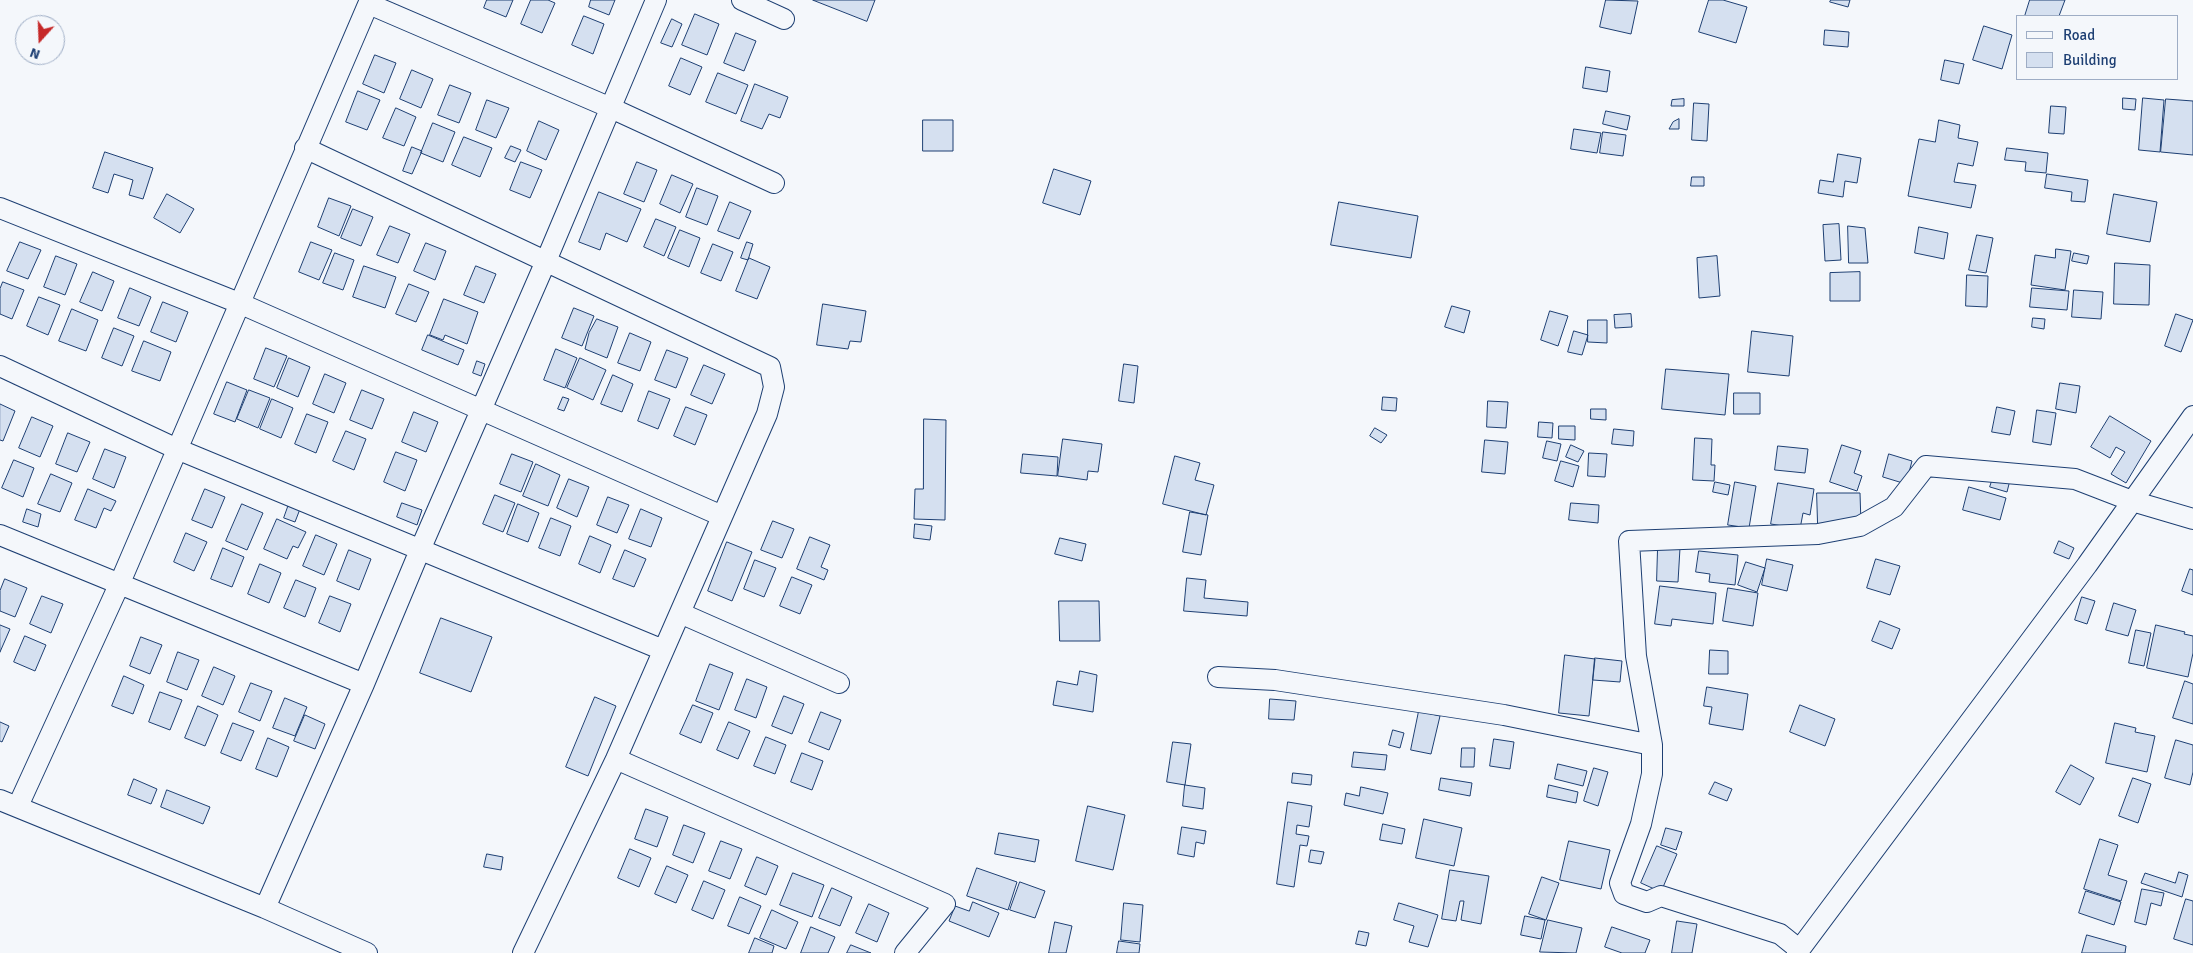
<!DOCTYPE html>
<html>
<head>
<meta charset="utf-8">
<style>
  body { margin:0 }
  #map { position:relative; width:2193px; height:953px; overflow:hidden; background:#f4f7fb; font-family:Signika,sans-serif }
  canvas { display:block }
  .legend { position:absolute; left:2016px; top:15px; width:162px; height:65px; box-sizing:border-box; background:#f4f7fb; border:1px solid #9eadc5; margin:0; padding:6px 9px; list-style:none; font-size:15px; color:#1d3f73 }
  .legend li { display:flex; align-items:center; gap:10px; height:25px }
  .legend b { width:25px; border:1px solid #9eadc5 }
  .north { position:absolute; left:15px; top:15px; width:50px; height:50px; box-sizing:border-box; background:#f4f7fb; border:1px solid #9eadc5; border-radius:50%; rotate:200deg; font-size:14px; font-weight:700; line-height:20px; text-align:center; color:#1d3f73 }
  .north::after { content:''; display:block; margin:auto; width:18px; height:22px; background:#c62828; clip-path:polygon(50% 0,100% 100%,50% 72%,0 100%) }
</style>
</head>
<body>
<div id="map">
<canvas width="2193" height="953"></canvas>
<ul class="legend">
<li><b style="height:6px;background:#f4f7fb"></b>Road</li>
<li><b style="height:14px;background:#d5e0f0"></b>Building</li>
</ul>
<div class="north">N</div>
</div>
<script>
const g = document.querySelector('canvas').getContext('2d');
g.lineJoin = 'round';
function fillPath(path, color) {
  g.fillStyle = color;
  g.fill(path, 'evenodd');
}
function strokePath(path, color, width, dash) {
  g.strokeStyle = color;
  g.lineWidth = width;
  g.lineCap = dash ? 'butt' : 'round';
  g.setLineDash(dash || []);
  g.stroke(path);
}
const building = new Path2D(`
  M487 0H513L506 17 484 8Z
  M531 0H548L555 3 542 33 521 24Z
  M591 0H615L609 15 589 7Z
  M813 0H875L867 21Z
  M1606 0 1638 1 1631 34 1600 27Z
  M1709 0H1723L1747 7 1736 43 1699 32Z
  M1831 0H1850L1848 7 1830 2Z
  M2030 0H2065L2059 16H2025Z
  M695 14 719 24 707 55 682 45Z
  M584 16 604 24 593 54 572 45Z
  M672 19 682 24 672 47 661 43Z
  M1984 26 2012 35 2002 69 1973 60Z
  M1825 30 1849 32 1848 47 1824 45Z
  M736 33 756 41 744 71 724 63Z
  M375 55 396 63 384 93 363 84Z
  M681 58 702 67 690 95 669 86Z
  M1945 60 1964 64 1959 84 1941 80Z
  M1586 67 1610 71 1607 92 1583 88Z
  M412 70 433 79 421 108 400 99Z
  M718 73 748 85 736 114 706 102Z
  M755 84 788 97 780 118 769 114 762 129 741 121Z
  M450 85 471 93 459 123 438 115Z
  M358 91 380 100 367 130 346 122Z
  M2123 98 2136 99 2135 110 2123 109Z
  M2143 98 2164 100 2160 152 2139 150Z
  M1684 99V106H1671L1672 100Z
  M2166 99 2193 101V155L2161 152Z
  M487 100 509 108 496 138 476 130Z
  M1694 103 1709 104 1707 141 1692 140Z
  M2051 106 2066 107 2064 134 2049 133Z
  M396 108 416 117 404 146 383 138Z
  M1606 111 1630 116 1627 130 1603 124Z
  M1679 119V129H1669L1673 122Z
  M923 120H953V151H923Z
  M1939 120 1960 125 1958 138 1978 142 1973 166 1958 163 1954 182 1976 185 1971 208 1908 196 1919 139 1935 142Z
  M539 121 559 130 546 160 527 151Z
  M433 123 455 132 443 162 421 153Z
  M1574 129 1601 133 1597 153 1571 149Z
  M1603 132 1626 135 1623 156 1600 153Z
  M464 137 492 148 480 177 452 165Z
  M511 146 521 150 515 162 505 158Z
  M412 147 422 151 412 174 403 171Z
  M2007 148 2048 153 2046 173 2025 171 2026 162 2005 160Z
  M105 152 153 168 143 199 129 195 133 180 114 174 108 193 93 188Z
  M1838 154 1861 158 1857 183 1845 181 1843 197 1818 193 1820 180 1833 182Z
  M521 162 542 170 530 198 510 190Z
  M637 162 657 170 644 202 624 194Z
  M1054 169 1091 181 1080 215 1043 203Z
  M2047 174 2088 180 2085 202 2071 201 2072 192 2045 188Z
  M672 175 693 184 680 213 660 204Z
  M1692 177H1704V186H1691Z
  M697 188 718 196 707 225 686 217Z
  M599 192 641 209 627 242 606 233 600 250 579 242Z
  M167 194 194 209 180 233 154 218Z
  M2114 194 2157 202 2150 242 2107 234Z
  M329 198 351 206 339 236 318 227Z
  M730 202 751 211 739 239 718 231Z
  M1339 202 1418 216 1411 258 1331 245Z
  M353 209 373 217 361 246 341 238Z
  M656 219 676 227 664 256 644 247Z
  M1839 224 1841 260 1825 261 1823 225Z
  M390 226 410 234 398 263 377 255Z
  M1848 226 1865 228 1868 263H1849Z
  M1919 227 1948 233 1944 259 1915 253Z
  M680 230 700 238 689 267 668 258Z
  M1977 235 1993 238 1986 273 1969 270Z
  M20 242 41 250 28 279 7 271Z
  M311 242 332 250 319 280 299 272Z
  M747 242 753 244 748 260 741 258Z
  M426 243 446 251 435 280 414 271Z
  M713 244 733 252 721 281 701 273Z
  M2056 249 2071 251 2065 290 2031 285 2035 255 2055 258Z
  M335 253 354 260 343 290 323 283Z
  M2074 253 2089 256 2087 264 2072 261Z
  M56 256 77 264 65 295 44 287Z
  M1717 256 1720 296 1699 298 1697 258Z
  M749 258 770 267 757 299 736 291Z
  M2115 263 2150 265 2149 305 2114 304Z
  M364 266 396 277 385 308 353 297Z
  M476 266 496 274 484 303 464 295Z
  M93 272 114 281 102 311 80 302Z
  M1860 272V301H1830V273Z
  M1967 275 1988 276 1987 307 1966 306Z
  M3 282 24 290 12 319 0 314V289Z
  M409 284 429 292 416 322 396 314Z
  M130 288 151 297 139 326 118 318Z
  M2032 288 2069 291 2067 310 2030 307Z
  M2074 290 2103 292 2101 319 2072 317Z
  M39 297 60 305 48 335 27 326Z
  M444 299 478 312 467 344 445 335 443 340 430 335Z
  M163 302 188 312 176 342 151 332Z
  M823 304 866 311 861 342 850 341 848 349 817 345Z
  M1452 306 1470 311 1464 333 1445 327Z
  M574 308 594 316 582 346 562 338Z
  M72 309 98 320 86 351 59 341Z
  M1550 311 1568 316 1558 346 1541 340Z
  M1631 314 1632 327 1615 328 1614 315Z
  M2176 314 2193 320 2181 352 2165 346Z
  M2033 318 2045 319 2044 329 2032 327Z
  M597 319 618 327 607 358 585 349 589 333Z
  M1588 320H1607V343L1588 342Z
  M114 328 134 336 122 366 102 358Z
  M1574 331 1588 335 1582 355 1568 352Z
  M1752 331 1793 336 1789 376 1748 372Z
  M630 333 651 342 640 371 618 363Z
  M428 335 464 350 458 365 422 350Z
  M144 341 171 352 160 381 132 371Z
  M266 348 287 356 274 387 254 379Z
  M556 349 577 358 565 388 544 380Z
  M667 350 688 358 676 388 655 380Z
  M289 358 310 367 298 397 277 388Z
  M580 358 606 370 593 400 567 388Z
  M477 361 485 364 481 376 473 373Z
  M1124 364 1138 366 1134 403 1119 401Z
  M704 365 725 374 712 404 691 395Z
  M1666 369 1729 374 1725 415 1662 409Z
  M325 374 346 383 334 413 313 404Z
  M613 375 633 384 622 412 601 404Z
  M227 382 247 390 235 422 214 414Z
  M2060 383 2080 386 2076 413 2056 409Z
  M249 390 270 398 258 428 237 419Z
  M362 390 384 399 372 429 350 420Z
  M649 391 670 399 658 429 638 421Z
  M1734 393H1760V414H1734Z
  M563 397 569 399 564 411 558 409Z
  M1383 397 1397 398 1396 411 1382 410Z
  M272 399 293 408 281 438 260 429Z
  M1488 401 1508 402 1506 428 1487 427Z
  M0 404 15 411 3 441 0 440Z
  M686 407 707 415 695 445 674 436Z
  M1997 407 2015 411 2010 435 1992 432Z
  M1591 409H1606V420L1591 419Z
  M2037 410 2056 413 2051 445 2033 442Z
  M414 412 438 422 426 452 402 442Z
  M307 414 328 422 316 453 295 444Z
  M2110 416 2151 441 2126 483 2111 474 2125 452 2116 447 2110 458 2091 447Z
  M32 417 53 426 40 457 19 448Z
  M924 419 946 420 945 520 914 519 915 489H923Z
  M1539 422 1553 423 1552 438 1538 437Z
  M1559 426H1575V440L1559 439Z
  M1375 428 1387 435 1381 443 1370 436Z
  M1614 429 1634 431 1633 446 1612 444Z
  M346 431 366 439 354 470 333 461Z
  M68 433 90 442 77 472 56 464Z
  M1695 438 1712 439 1711 465H1715L1714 481 1693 480Z
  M1063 439 1102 444 1098 472 1088 471 1087 480 1058 476Z
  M1485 440 1508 442 1505 474 1482 472Z
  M1547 441 1561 444 1557 461 1543 458Z
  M1571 445 1584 451 1578 462 1566 457Z
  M1842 445 1861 451 1854 473 1862 476 1857 491 1830 482Z
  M1778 446 1808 449 1805 473 1775 470Z
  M105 449 126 457 114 488 93 479Z
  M396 452 417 460 405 491 384 482Z
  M1589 453 1607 454 1605 477 1588 476Z
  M512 454 533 462 521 492 500 484Z
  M1023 454 1058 457 1057 476 1021 473Z
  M1889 454 1912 461 1906 484 1883 477Z
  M1175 456 1200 463 1195 480 1214 485 1206 515 1163 504Z
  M14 460 34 468 23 497 2 488Z
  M1561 461 1579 466 1573 487 1555 481Z
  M536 464 560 475 548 506 523 496Z
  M51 474 72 483 60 512 38 504Z
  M1994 475 2010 480 2007 492 1990 487Z
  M569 479 589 487 577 517 557 508Z
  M1715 482 1730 485 1728 495 1713 492Z
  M1735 482 1756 486 1749 528 1728 525Z
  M1778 483 1814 489 1810 515 1803 513 1800 529 1771 524Z
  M1969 487 2006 498 2000 520 1963 510Z
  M88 489 116 501 111 511 104 508 96 528 75 520Z
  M205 489 225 497 212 528 192 520Z
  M1817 493H1860L1861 524 1818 525Z
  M495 495 515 503 503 532 483 524Z
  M608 497 629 505 617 533 597 525Z
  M402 503 422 510 417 525 397 517Z
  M1571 503 1599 505 1598 523 1569 520Z
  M242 504 263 513 247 550 226 541Z
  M289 504 300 509 295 522 284 518Z
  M518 504 539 513 528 542 507 534Z
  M27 509 41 514 38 527 23 522Z
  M641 509 662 518 651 547 629 539Z
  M1190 512 1208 515 1201 555 1183 552Z
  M551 518 571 526 560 556 539 548Z
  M277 519 306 532 298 548 293 546 287 559 264 549Z
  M773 521 794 529 782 558 761 550Z
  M915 524 932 526 930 540 914 538Z
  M186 533 207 542 194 571 174 562Z
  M316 535 337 544 324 575 303 566Z
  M590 536 611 545 600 573 579 564Z
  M810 537 830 545 821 567 828 570 824 580 797 569Z
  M1060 538 1086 544 1082 561 1055 554Z
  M2059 541 2074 548 2069 559 2054 553Z
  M727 542 752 552 732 601 708 591Z
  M1658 547 1680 548 1678 582 1657 581Z
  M223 548 244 557 232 587 211 579Z
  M349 550 371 559 359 590 337 581Z
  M625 550 646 559 634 587 613 579Z
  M1699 551 1738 555 1735 585 1709 582 1710 574 1696 572Z
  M1767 559 1793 565 1787 591 1762 585Z
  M1876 559 1900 566 1890 595 1867 588Z
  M755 560 776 568 764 597 744 589Z
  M1746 562 1765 568 1757 592 1738 585Z
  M260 564 281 573 269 603 248 594Z
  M2190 569 2193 570V595L2182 591Z
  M792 577 812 585 800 614 780 606Z
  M1187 578 1206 580 1204 598 1248 602 1247 616 1184 611Z
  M5 579 27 588 15 617 0 611V591Z
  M296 580 316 588 305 617 284 608Z
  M1660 586 1716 593 1713 624 1672 619 1671 626 1655 624Z
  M1728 588 1758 593 1753 626 1723 621Z
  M42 596 63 604 51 633 30 624Z
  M330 596 351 604 340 632 319 623Z
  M2082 597 2095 601 2087 624 2075 620Z
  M1059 601H1099L1100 641H1060Z
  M2114 603 2136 610 2128 636 2106 630Z
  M441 618 492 637 471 692 420 673Z
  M1880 621 1900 629 1892 649 1872 641Z
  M0 625 10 629 0 652Z
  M2156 625 2185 632 2184 634 2193 636V653L2188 677 2147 668Z
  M2136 630 2151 633 2144 666 2129 663Z
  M25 636 46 645 35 671 14 662Z
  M141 637 162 645 150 674 130 666Z
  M1710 650 1728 651V674H1709Z
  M178 652 199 660 187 690 167 682Z
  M1565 655 1595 659 1589 716 1559 713Z
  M1595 658 1622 661 1620 682 1593 680Z
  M710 664 733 673 719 710 696 701Z
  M214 667 235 676 223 705 202 696Z
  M1080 671 1097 675 1093 712 1053 705 1057 681 1077 685Z
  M124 676 144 685 133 714 112 706Z
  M747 679 767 687 756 718 735 710Z
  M2185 681 2193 684V724L2173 718Z
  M251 683 272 691 260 721 239 712Z
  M1707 687 1748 694 1743 730 1709 724 1712 707 1704 706Z
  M160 692 182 700 170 730 149 722Z
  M784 696 804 704 792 734 772 726Z
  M595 697 616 706 588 776 566 767Z
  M285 698 307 707 295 736 273 728Z
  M1270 699 1296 701 1294 720 1269 719Z
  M693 705 713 713 701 743 680 734Z
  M1800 705 1835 719 1825 746 1790 732Z
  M198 706 218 715 205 746 185 738Z
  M1419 711 1440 716 1431 754 1411 750Z
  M821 712 841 720 829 750 809 742Z
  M305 715 325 724 315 749 294 741Z
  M0 722 9 726 2 742 0 741Z
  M729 722 750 731 738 759 717 750Z
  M233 723 254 731 241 761 221 753Z
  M2115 723 2136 728 2135 732 2155 736 2147 772 2106 763Z
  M1393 730 1404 733 1400 748 1389 745Z
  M766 737 786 745 775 774 754 766Z
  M268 738 289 747 277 777 256 769Z
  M1494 739 1514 742 1510 769 1490 766Z
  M2176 740 2193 745V772L2190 785 2165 778Z
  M1173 742 1191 744 1185 785 1167 782Z
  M1462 748H1475L1474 767H1461Z
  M1354 752 1387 755 1385 770 1352 767Z
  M802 753 823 761 812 790 791 782Z
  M1558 764 1587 771 1583 786 1555 779Z
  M2071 765 2094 778 2080 805 2056 792Z
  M1594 768 1608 772 1598 806 1584 801Z
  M1293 773 1312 775 1311 785 1292 783Z
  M1441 778 1472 783 1470 796 1439 790Z
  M2133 778 2151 784 2138 823 2119 816Z
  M134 779 157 789 151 804 128 795Z
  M1715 782 1732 789 1727 801 1709 794Z
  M1185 785 1205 788 1203 809 1183 806Z
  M1549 785 1578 792 1576 803 1547 797Z
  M1361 787 1388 793 1383 814 1344 805 1346 793 1359 796Z
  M167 790 210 807 203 824 161 807Z
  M1288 802 1312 806 1309 827 1297 825 1296 834 1309 836 1307 846 1300 845 1294 887 1277 884Z
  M1088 806 1125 815 1113 870 1076 861Z
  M646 809 668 817 657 847 635 839Z
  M1424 819 1462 828 1454 866 1416 858Z
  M1383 824 1405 829 1402 844 1380 840Z
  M684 825 705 833 693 863 673 855Z
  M1182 827 1206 831 1204 844 1196 842 1194 857 1178 854Z
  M1666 828 1682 832 1676 850 1661 845Z
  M999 833 1039 840 1035 862 995 854Z
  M2100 839 2118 845 2108 875 2127 881 2121 901 2084 889Z
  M721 841 742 849 730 879 709 871Z
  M1569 841 1610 850 1601 889 1560 880Z
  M1657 846 1677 854 1661 892 1641 883Z
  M630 849 651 858 639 887 618 878Z
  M1311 850 1324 852 1321 864 1309 862Z
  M487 854 503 857 501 870 484 867Z
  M757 857 778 866 766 895 745 886Z
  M667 866 688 875 676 903 655 894Z
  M977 868 1017 882 1008 910 967 896Z
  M1450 870 1489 876 1481 924 1461 920 1464 901H1460L1456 921 1442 919Z
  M2179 872 2188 875 2182 897 2141 883 2145 873 2175 883Z
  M793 873 824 885 812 917 780 905Z
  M1542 877 1559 883 1546 920 1529 914Z
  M704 881 725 890 713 919 692 910Z
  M1020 882 1045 891 1035 918 1010 910Z
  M832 888 852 897 840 926 819 918Z
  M2142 889 2164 893 2161 906 2151 903 2146 925 2135 922Z
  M2086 891 2121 902 2114 925 2079 913Z
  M740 897 761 906 749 934 728 926Z
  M2186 899 2193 901V945L2174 939Z
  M973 902 999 913 989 937 949 921 955 906 969 911Z
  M1124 903 1143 905 1140 942 1121 940Z
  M1399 903 1438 915 1428 947 1409 942 1414 926 1394 920Z
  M869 904 889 913 877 942 856 933Z
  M772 910 798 922 786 949 760 938Z
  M1525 916 1545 920 1541 939 1521 935Z
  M1548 920 1582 928 1576 953 1540 952Z
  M1677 921 1697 924 1692 953H1672Z
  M1055 922 1072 926 1066 953H1049Z
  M811 927 835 937 828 953H801Z
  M1612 927 1650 940 1645 953H1622L1605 947Z
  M1359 931 1369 933 1366 946 1356 944Z
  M2087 935 2126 946 2125 953H2082Z
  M755 938 774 946 772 953H749Z
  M1119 941 1140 944 1139 953H1117Z
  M851 945 871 953H847Z`);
const minor = new Path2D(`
  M742 0 784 19
  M369 4 611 108 774 183
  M305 148 770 367 774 387 767 414 616 759 523 953
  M0 208 239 303 722 516
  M0 366 177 449 663 650
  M0 535 364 684
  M680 613 839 683
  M1218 677 1275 680 1504 715 1652 745
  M616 759 945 904 905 953
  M0 800 265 908 367 953
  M18 806 119 585 370 0
  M265 908 364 684 420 550 546 261 656 0
  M1800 950 1780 934 1661 896 1647 902 1624 894 1620 883 1641 824 1652 774V745L1636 656 1629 541 1818 534 1860 526 1894 507 1926 466 2075 479 2132 501 2193 519
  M1797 953 2087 565 2193 416`);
fillPath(building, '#d5e0f0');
strokePath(building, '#1d3f73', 1);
strokePath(minor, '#1d3f73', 22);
strokePath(minor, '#f4f7fb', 20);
</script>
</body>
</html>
